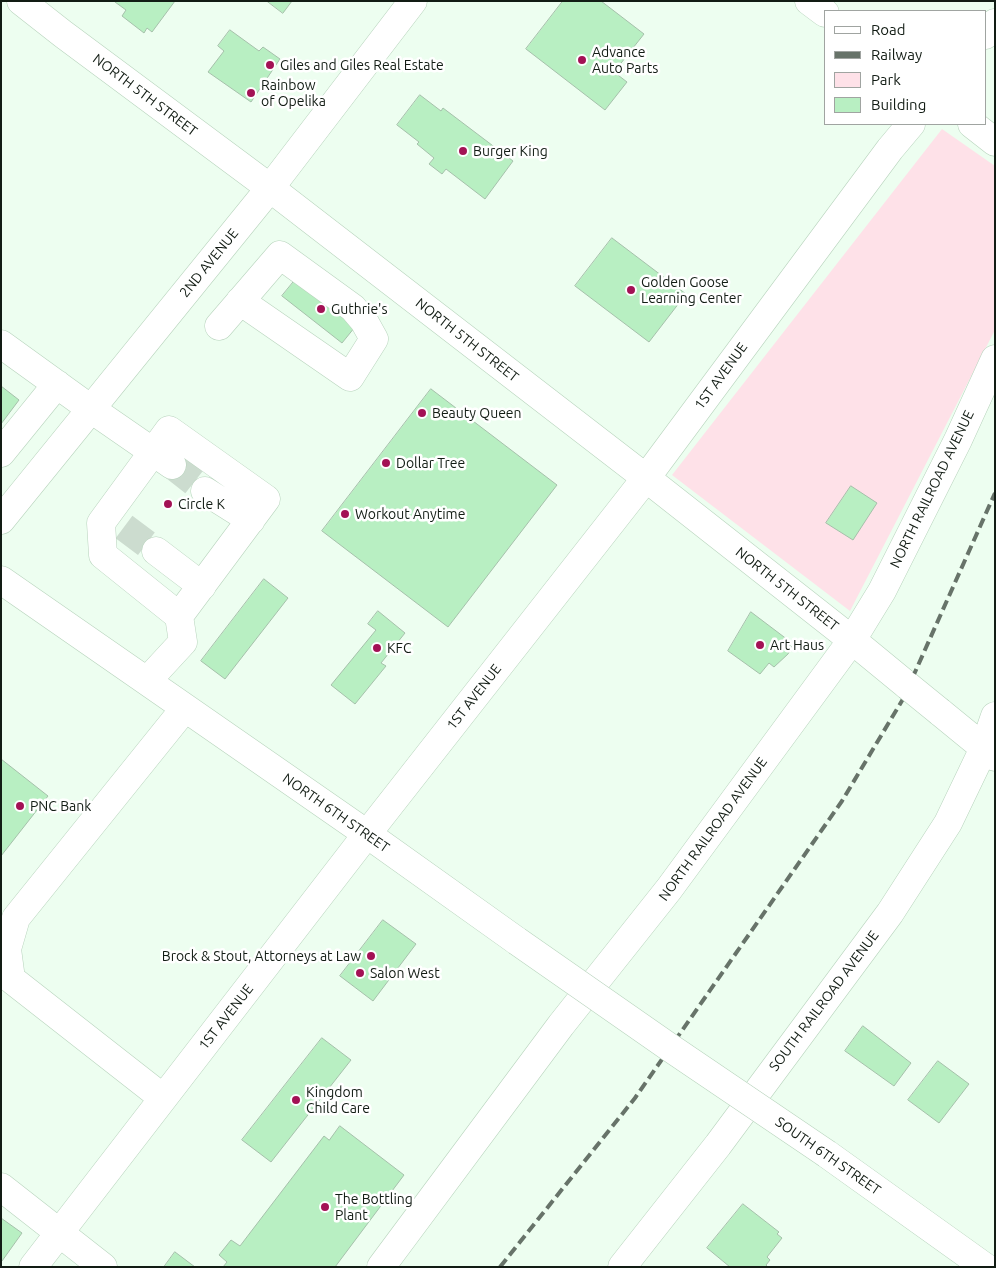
<!DOCTYPE html>
<html>
<head>
<meta charset="utf-8">
<style>
  body { margin:0 }
  #map { position:relative; width:996px; height:1268px; overflow:hidden; background:#edfef0; font-family:Ubuntu,sans-serif }
  canvas { display:block }
  .frame { position:absolute; inset:0; border:2px solid #121c14; pointer-events:none }
  .legend { position:absolute; left:824px; top:10px; width:162px; height:115px; box-sizing:border-box; background:#fff; border:1px solid #a0a4a1; margin:0; padding:6px 9px; list-style:none; font-size:15px; color:#121c14 }
  .legend li { display:flex; align-items:center; gap:10px; height:25px }
  .legend b { width:25px; border:1px solid #a0a4a1 }
</style>
</head>
<body>
<div id="map">
<canvas width="996" height="1268"></canvas>
<div class="frame"></div>
<ul class="legend">
<li><b style="height:6px;background:#fff"></b>Road</li>
<li><b style="height:6px;background:#677369"></b>Railway</li>
<li><b style="height:14px;background:#fee1e8"></b>Park</li>
<li><b style="height:14px;background:#b8efc2"></b>Building</li>
</ul>
</div>
<script>
const g = document.querySelector('canvas').getContext('2d');
g.lineJoin = 'round';
function fillPath(path, color) {
  g.fillStyle = color;
  g.fill(path, 'evenodd');
}
function strokePath(path, color, width, dash) {
  g.strokeStyle = color;
  g.lineWidth = width;
  g.lineCap = dash ? 'butt' : 'round';
  g.setLineDash(dash || []);
  g.stroke(path);
}
function drawText(font, color, halo, rows, align = 'center') {
  g.font = font + ' Ubuntu,sans-serif';
  g.lineWidth = 5;
  g.setLineDash([]);
  g.textBaseline = 'middle';
  g.strokeStyle = halo;
  g.fillStyle = color;
  for (const [text, x, y, turn = 0] of rows) {
    g.save();
    g.translate(x, y);
    g.rotate((+turn || 0) * Math.PI / 180);
    g.textAlign = isNaN(turn) ? turn : align;
    if (halo) g.strokeText(text, 0, 0);
    g.fillText(text, 0, 0);
    g.restore();
  }
}
const green = new Path2D(`
  M942 129 995 166V330L850 611 672 475Z`);
const building = new Path2D(`
  M115 1H175L152 32 147 28 144 33 122 16 126 10 115 2Z
  M267 1H292L283 13Z
  M563 1H601L644 34 614 72 627 82 605 110 526 49Z
  M230 30 259 51 263 47 280 59 251 102 208 72 224 51 218 46Z
  M420 95 441 111 443 108 513 161 485 199 446 169 442 174 429 164 434 158 417 144 419 142 397 125Z
  M612 238 686 294 649 342 575 286Z
  M300 274 359 322 342 343 282 296Z
  M1 386 19 400 1 424Z
  M431 389 557 485 448 627 322 531Z
  M851 486 877 503 853 540 826 523Z
  M264 579 288 598 225 679 201 661Z
  M378 611 405 633 381 663 386 666 355 704 331 685 376 630 368 624Z
  M751 612 788 640 785 642 792 647 788 654 774 667 769 663 760 674 728 651Z
  M1 759 48 796 1 856Z
  M383 920 416 944 373 1001 340 976Z
  M863 1026 911 1063 894 1086 845 1051Z
  M322 1038 351 1060 271 1162 242 1140Z
  M938 1061 969 1084 939 1123 908 1100Z
  M340 1126 404 1175 335 1267H223L227 1262 219 1255 231 1240 240 1246 324 1136 329 1140Z
  M743 1204 779 1232 777 1234 782 1238 767 1257 770 1260 766 1265 768 1267H730L707 1248Z
  M1 1218 22 1233 2 1261 1 1260Z
  M175 1252 195 1267H164Z`);
const minorTunnel = new Path2D(`
  M172 465 205 491
  M124 527 156 551`);
const minor = new Path2D(`
  M21 1 63 34 270 188 646 478 852 640 908 686
  M809 1 825 13
  M985 35 995 23
  M972 124 995 142
  M219 326 280 255 353 308 364 321 374 339 350 377 240 301
  M1 344 91 409 172 465
  M1 453 57 384
  M205 491 251 520
  M156 551 202 586
  M1 580 367 834 517 941
  M147 681 183 642 179 616 266 499 169 430 101 523 103 555 179 616
  M940 712 995 757
  M163 1098 11 979 7 949 16 918 185 708
  M827 1154 985 1267
  M1 1187 103 1267
  M33 1267 367 834 646 478 890 149 911 124
  M381 1267 561 1025 669 889 852 640 882 591 958 440 995 359
  M622 1267 718 1145 890 913 948 823 984 748 995 716`);
const major = new Path2D(`
  M1 520 270 188 413 1`);
const rail = new Path2D(`
  M500 1267 635 1098 842 801 903 699 995 493`);
const minorBridge = new Path2D(`
  M908 686 940 712
  M517 941 669 1047 827 1154`);
const markers = [
  [582,60,5,"#a31255"],
  [270,65,5,"#a31255"],
  [251,93,5,"#a31255"],
  [463,151,5,"#a31255"],
  [631,290,5,"#a31255"],
  [321,309,5,"#a31255"],
  [422,413,5,"#a31255"],
  [386,463,5,"#a31255"],
  [168,504,5,"#a31255"],
  [345,514,5,"#a31255"],
  [760,645,5,"#a31255"],
  [377,648,5,"#a31255"],
  [20,806,5,"#a31255"],
  [371,956,5,"#a31255"],
  [360,973,5,"#a31255"],
  [296,1100,5,"#a31255"],
  [325,1207,5,"#a31255"]
];
const poiNames = [
  ["Advance",592,52],
  ["Auto Parts",592,68],
  ["Giles and Giles Real Estate",280,65],
  ["Rainbow",261,85],
  ["of Opelika",261,101],
  ["Burger King",473,151],
  ["Golden Goose",641,282],
  ["Learning Center",641,298],
  ["Guthrie's",331,309],
  ["Beauty Queen",432,413],
  ["Dollar Tree",396,463],
  ["Circle K",178,504],
  ["Workout Anytime",355,514],
  ["Art Haus",770,645],
  ["KFC",387,648],
  ["PNC Bank",30,806],
  ["Brock & Stout, Attorneys at Law",361,956,"right"],
  ["Salon West",370,973],
  ["Kingdom",306,1092],
  ["Child Care",306,1108],
  ["The Bottling",335,1199],
  ["Plant",335,1215]
];
const streetNames = [
  ["NORTH 5TH STREET",145,95,37],
  ["2ND AVENUE",209,263,-51],
  ["NORTH 5TH STREET",467,340,38],
  ["1ST AVENUE",721,376,-54],
  ["NORTH RAILROAD AVENUE",932,489,-64],
  ["NORTH 5TH STREET",787,589,38],
  ["1ST AVENUE",474,697,-52],
  ["NORTH 6TH STREET",336,813,35],
  ["NORTH RAILROAD AVENUE",713,829,-54],
  ["SOUTH RAILROAD AVENUE",824,1001,-53],
  ["1ST AVENUE",226,1017,-52],
  ["SOUTH 6TH STREET",828,1156,35]
];
fillPath(green, '#fee1e8');
fillPath(building, '#b8efc2');
strokePath(building, '#a5c0aa', 1);
strokePath(minorTunnel, '#ccdccf', 28, [28, 14]);
strokePath(minor, '#b7d3bc', 29);
strokePath(major, '#b7d3bc', 29);
strokePath(minor, '#fff', 28);
strokePath(major, '#fff', 28);
strokePath(rail, '#677369', 4, [10, 5]);
strokePath(minorBridge, '#b7d3bc', 29, []);
strokePath(minorBridge, '#fff', 28);
for (const [x, y, r, color] of markers) {
  const dot = new Path2D();
  dot.arc(x, y, r, 0, 2 * Math.PI);
  g.fillStyle = color;
  g.fill(dot);
  strokePath(dot, '#fff', 2);
}
drawText('14px', '#121c14', '#fff', poiNames, 'left');
drawText('14px', '#121c14', '#fff', streetNames);
</script>
</body>
</html>
